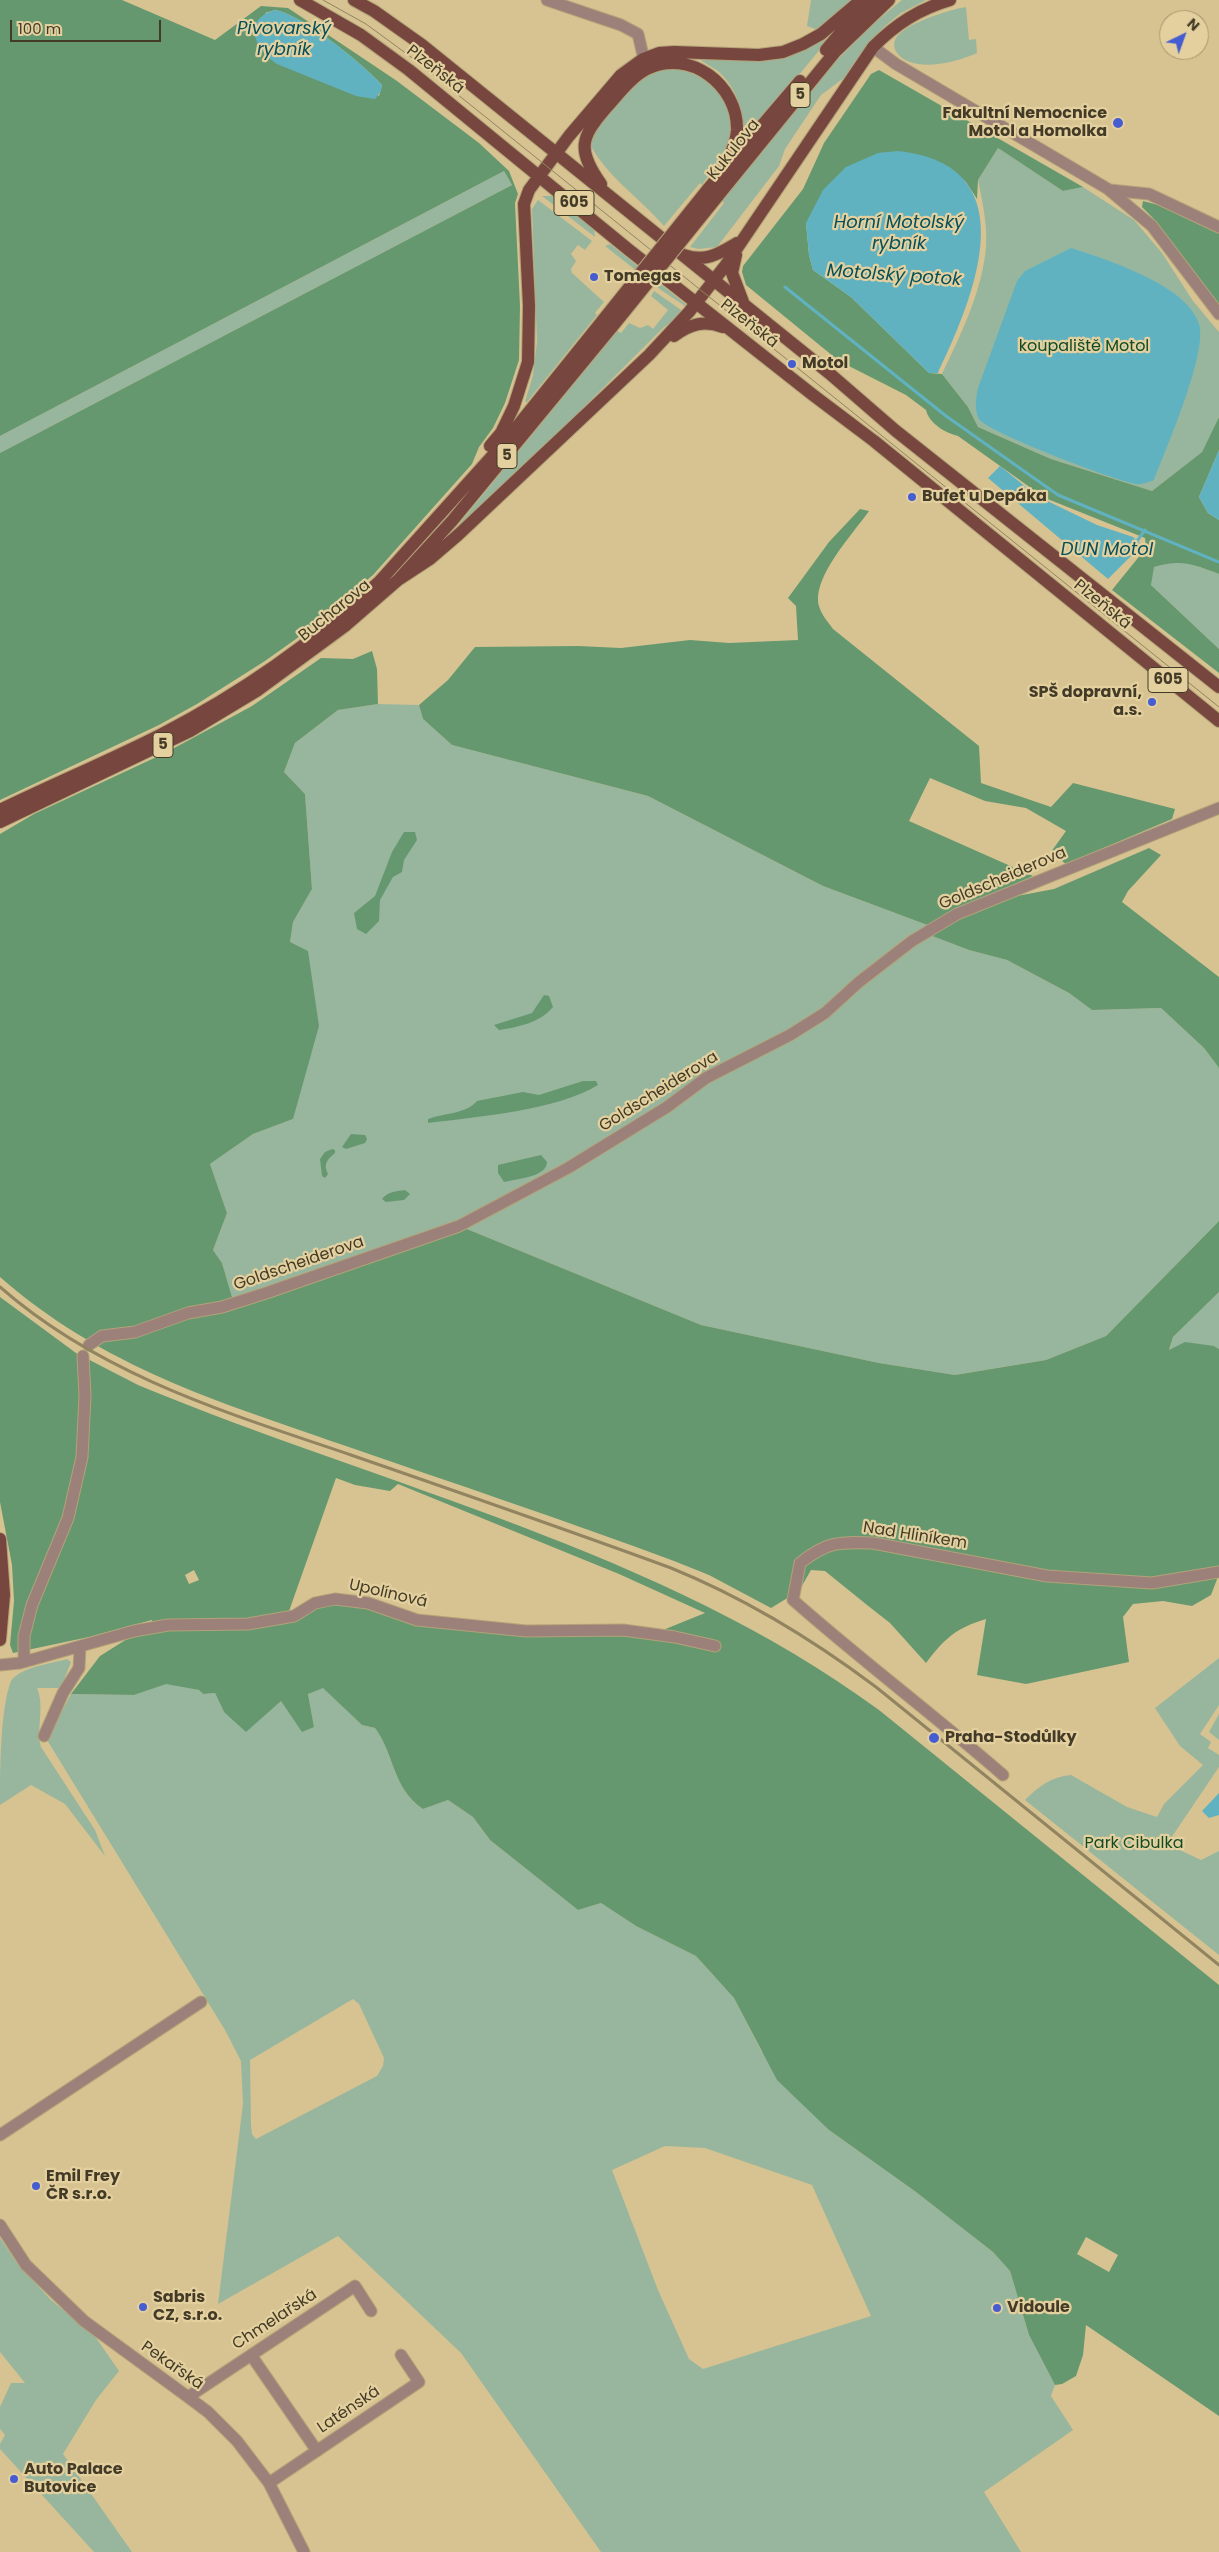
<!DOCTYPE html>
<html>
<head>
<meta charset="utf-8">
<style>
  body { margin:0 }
  #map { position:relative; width:1219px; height:2552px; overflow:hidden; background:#d6c391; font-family:Poppins,sans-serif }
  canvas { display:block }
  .north { position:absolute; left:1159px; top:10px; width:50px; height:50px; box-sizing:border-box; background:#e3d09e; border:1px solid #a3946e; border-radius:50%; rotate:42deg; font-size:14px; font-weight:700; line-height:20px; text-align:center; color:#433b27 }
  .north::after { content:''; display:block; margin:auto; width:18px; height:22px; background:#455dd1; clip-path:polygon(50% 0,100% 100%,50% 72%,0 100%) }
  .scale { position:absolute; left:10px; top:20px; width:151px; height:22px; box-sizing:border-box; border:2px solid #433b27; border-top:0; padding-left:6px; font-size:15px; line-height:18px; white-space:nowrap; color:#433b27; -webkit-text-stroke:4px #e3d09e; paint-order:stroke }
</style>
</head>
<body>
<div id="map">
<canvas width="1219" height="2552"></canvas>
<div class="north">N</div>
<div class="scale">100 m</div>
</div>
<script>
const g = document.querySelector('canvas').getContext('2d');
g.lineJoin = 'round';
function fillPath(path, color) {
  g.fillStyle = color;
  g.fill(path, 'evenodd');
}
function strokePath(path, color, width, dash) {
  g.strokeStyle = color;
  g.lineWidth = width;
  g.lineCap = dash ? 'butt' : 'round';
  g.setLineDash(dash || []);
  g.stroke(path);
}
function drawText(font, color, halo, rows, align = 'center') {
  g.font = font + ' Poppins,sans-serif';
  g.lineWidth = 4.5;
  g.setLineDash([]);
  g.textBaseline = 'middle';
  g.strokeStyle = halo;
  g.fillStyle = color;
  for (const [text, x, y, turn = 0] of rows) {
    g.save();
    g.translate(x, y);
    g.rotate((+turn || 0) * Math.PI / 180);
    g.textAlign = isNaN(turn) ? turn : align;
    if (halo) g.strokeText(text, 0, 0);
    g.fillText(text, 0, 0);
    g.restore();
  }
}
const green = new Path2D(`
  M811 0H853L818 30 807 26Z
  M902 0H926L901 13 886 25 869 42 844 78 821 95 785 149 779 166 717 247 699 249 690 247 724 203 722 200C778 131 831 56 902 0Z
  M966 7 969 40 976 39 977 53C958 62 913 74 897 53 894 49 893 43 896 38 906 23 948 10 966 7Z
  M831 36 742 144C743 117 741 93 720 73 714 67 702 63 699 58 755 61 781 65 831 36Z
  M670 69C704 70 736 98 731 135 728 153 712 170 702 185L700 183 664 226C641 199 610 179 592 148H588C593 125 624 90 644 77 652 72 661 71 670 69Z
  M998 148 1063 191 1083 187 1134 220 1162 253 1193 301 1219 332V417L1202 452 1152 491 1051 459 978 427 968 407 942 374C960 336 979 298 985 256 989 231 983 204 978 180Z
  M504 171 512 185 0 453V436Z
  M542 196H554L594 228 595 237Z
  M538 200 592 241 585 250 578 245 571 254 576 261 571 269 572 273 604 302 595 313 597 315 527 402H525L533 375 537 342 532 209Z
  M610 244 688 306V308L661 290 605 246Z
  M654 291 684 312 663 328 524 467 460 525 459 524 617 331 621 333 629 323 640 328 648 325 653 329 668 310 651 296Z
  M1186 562 1219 574V649L1151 585 1153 567 1170 563Z
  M378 704 419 705 423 719 452 745 648 796 823 886 930 926 927 934 969 950 1007 960 1069 993 1092 1010 1161 1008 1204 1048 1219 1068V1221L1106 1336 1046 1360 955 1375 879 1363 701 1325 462 1227 235 1307 222 1263 213 1250 227 1213 210 1164 253 1134 293 1119 290 942 293 922 312 889 305 794 284 772 295 743 338 710Z
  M1219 1292V1349L1214 1346 1169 1351 1173 1337Z
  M1219 1658V1705L1200 1734 1211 1742 1208 1748 1219 1755V1767L1167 1844 1201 1860 1219 1851V1955L1025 1800C1039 1786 1051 1777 1071 1775L1127 1807 1157 1817 1164 1804 1203 1765 1180 1746 1155 1708Z
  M67 1659 71 1662 61 1688H37C45 1707 36 1728 41 1747L95 1830 105 1856 65 1804 31 1785 0 1805C0 1772 0 1709 11 1681 22 1666 51 1664 67 1659Z
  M166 1683 199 1690 203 1694 215 1693 224 1712 281 1701 314 1727 308 1694 323 1687 362 1725 375 1728C395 1755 392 1788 423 1809L448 1800 473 1817 490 1840 578 1910 601 1903 636 1926 696 1956 734 1998 762 2052 829 2130 916 2192 993 2252 1010 2271 1029 2335 1055 2385 1051 2396 1073 2430 984 2492 1021 2552H601L461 2353 338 2236 218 2304 243 2104 241 2061 225 2030 47 1740 71 1694 134 1695ZM353 1999 359 2004 384 2058 383 2066 377 2076 256 2139 252 2134 251 2125 250 2060ZM665 2146 705 2148 812 2185 871 2316 703 2369 689 2359 658 2290 612 2170Z
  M1219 1714V1740L1209 1732Z
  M0 2238 17 2263 51 2300 94 2335 119 2371 96 2400 63 2454 132 2552H94L0 2449V2444L5 2435 0 2429V2407L11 2383H25L0 2352Z`);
const forest = new Path2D(`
  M0 0H122L215 40 261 6 288 8 397 81 479 143 509 171 518 194 515 203 520 306 519 360 505 403 493 428 479 447 472 464 373 575 303 634 265 661 197 704 159 725 0 800V453L512 185 504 171 0 436ZM275 10C303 15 362 63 382 85L379 96 265 13Z
  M879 70 1083 187 1063 191 998 148 978 180 977 199 966 182 949 167 806 223 809 255 813 270 851 297 929 373 942 374 968 407 978 427 1051 459 1152 491 1202 452 1219 417V450L1199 497 1208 513 1219 520V574C1191 564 1183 559 1154 567L1151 585 1219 649V673L1112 590 1146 548 1145 538 1045 498 958 436C945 433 929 423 926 410L906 395 839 361 746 285 742 272 743 266 803 189 824 143 871 74Z
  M1143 201 1166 207 1219 233V304L1209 294 1152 217 1142 207Z
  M860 509 869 511C853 534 812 577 819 606 821 614 828 622 833 629L979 746 981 783 1051 807 1073 783 1175 809 1172 819 1066 864 1051 852 1066 831 1026 808 985 801 930 778 909 821 1033 876 956 911 930 926 823 886 648 796 452 745 423 719 419 705 448 680 475 647 578 646 621 648 690 640 729 643 798 640 796 606 788 598 829 542Z
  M372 651 377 669 378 704 338 710 295 743 284 772 305 794 312 889 293 922 290 942 308 951 319 1026 293 1119 253 1134 210 1164 227 1213 213 1250 222 1263 235 1307 462 1227 701 1325 879 1363 955 1375 1046 1360 1106 1336 1219 1221V1292L1173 1337 1169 1350 1185 1342 1214 1346 1219 1349V1574L1211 1595 1192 1606 1163 1601 1133 1604 1123 1617 1129 1662 1026 1684 977 1675 986 1619C956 1628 945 1638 926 1663L890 1623 867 1605 825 1571 811 1570 799 1591 771 1608 709 1575 674 1561C564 1520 453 1483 343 1445 216 1401 103 1367 0 1277V834L34 814 165 753 252 706 321 658 353 659Z
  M404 832H415L417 840 404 860 402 872 393 877 380 900 379 921 366 934 357 929 354 913 375 896 392 852Z
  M1149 848 1161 855 1128 891 1122 902 1219 977V1068L1204 1048 1161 1008 1092 1010 1069 993 1007 960 969 950 927 934 1001 899 1054 889Z
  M544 995 549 996 553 1007C540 1023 518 1027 499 1030L494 1025 532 1013Z
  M583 1081H596L598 1085C558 1110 476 1117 428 1123V1119C444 1113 466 1114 477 1101L523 1092 539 1095Z
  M351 1134 365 1135 367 1139 365 1143 346 1149 342 1147Z
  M332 1149 335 1150V1153C327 1160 323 1164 328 1174L325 1178 322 1176 320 1159 325 1152Z
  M541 1155 547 1162C547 1177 516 1179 504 1182L498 1173V1165Z
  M405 1190 410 1194 404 1200 386 1202 382 1199C387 1192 397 1191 405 1190Z
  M0 1297 76 1353 138 1385C386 1488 660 1549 879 1710L1219 1985V2416L1086 2325 1083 2355 1076 2376 1062 2384 1055 2385 1029 2335 1010 2271 993 2252 916 2192 829 2130 777 2080 734 1998 696 1956 636 1926 601 1903 578 1910 490 1840 473 1817 448 1800 423 1809C392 1788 395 1755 375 1728L362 1725 323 1688 308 1694 314 1727 302 1732 281 1701 246 1732 224 1712 215 1693 203 1694 199 1690 166 1684 134 1695 71 1694 100 1656 127 1639 152 1630V1620L89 1637 13 1653 10 1645 14 1601 12 1565 0 1502ZM336 1478 355 1485 390 1491 398 1484 619 1574 705 1613 663 1630 615 1624 525 1627 426 1617 335 1596 288 1614ZM194 1570 199 1580 189 1584 185 1575ZM1086 2237 1118 2255 1109 2272 1077 2254Z`);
const water = new Path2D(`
  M275 10C303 15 362 63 382 85L381 91 375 99 356 96 277 64C255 49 241 20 275 10Z
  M898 151C1029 165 975 296 938 373H929L851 297 813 270 809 255 806 223 823 190 846 167 878 153Z
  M1071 248C1105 259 1188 285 1199 324 1208 352 1166 449 1154 480 1149 482 1141 485 1136 484 1116 481 987 432 979 419 974 410 976 397 978 388L1017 281 1025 271Z
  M1219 450V520L1208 513 1199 497Z
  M1000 466 1037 496 1097 525 1133 537 1142 545 1108 579 988 478Z
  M1219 1793V1815L1209 1818 1202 1811Z`);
const stream = new Path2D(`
  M785 287 946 416 1058 495 1219 562
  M1137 541 1145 530`);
const minor = new Path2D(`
  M547 0 621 25 638 34 646 68
  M873 47 896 64 1108 189 1152 226 1219 314
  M1110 190 1149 194 1219 227
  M89 1345 102 1336 135 1332 188 1313 222 1307 266 1293 459 1226 568 1168 667 1107 706 1078 790 1035 825 1013 859 982 912 941 957 914 1219 808
  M24 1661V1636L32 1605 68 1518 82 1457 85 1396 83 1356
  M0 1665 20 1663 134 1631 168 1625 248 1624 294 1616 315 1603 335 1599 368 1603 417 1620 526 1631 623 1630 675 1637 715 1646
  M44 1736 63 1693 79 1668 80 1648
  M1003 1775C934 1715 861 1660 793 1600L800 1563C828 1541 838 1542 873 1543L1047 1576 1152 1583 1219 1572
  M0 2135 201 2002
  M0 2225 26 2265 84 2321 188 2397 208 2412 237 2441 269 2483 304 2552
  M251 2355 317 2451
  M188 2397 355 2286 371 2311
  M269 2483 419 2382 401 2355`);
const major = new Path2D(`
  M300 0 361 35 409 70 629 250 813 395 874 441 1219 721
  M354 0 374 11 422 45 829 373 896 431 1219 687
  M826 50 843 30 875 0
  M601 184C577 150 580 138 606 108 618 95 631 77 647 69 690 48 738 85 737 130 736 146 727 161 719 175
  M708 189 800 81
  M717 197 835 52 889 0
  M684 255C705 263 720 253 737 243
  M736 255 732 273 743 302
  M674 336C690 324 704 320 723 327
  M490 446 501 433 514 406 528 362 529 306 524 204 529 190 569 136 621 75 643 59 659 53 674 52 759 55 783 52 803 44 821 34 861 0
  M398 580 430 559 458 535 649 355 689 312 725 266 873 47C896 24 919 9 950 0
  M0 810C53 784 109 761 162 734 240 694 315 641 379 582L503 444 603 320
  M0 822 190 731 258 690 345 626 398 580 452 521 612 327
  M0 1539 4 1595 0 1640`);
const tram = new Path2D(`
  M323 0 366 24 411 57 1219 707`);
const rail = new Path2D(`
  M0 1287C100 1375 227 1413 351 1455 458 1492 565 1529 671 1568 745 1598 812 1639 876 1687L1219 1965`);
const majorBridge = new Path2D(`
  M603 320 708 189
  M612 327 717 197`);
const markers = [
  [1118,123,6,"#455dd1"],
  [594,277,5,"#455dd1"],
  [792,364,5,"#455dd1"],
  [912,497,5,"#455dd1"],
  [1152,702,5,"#455dd1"],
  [934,1738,6,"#455dd1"],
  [36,2186,5,"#455dd1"],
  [143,2307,5,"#455dd1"],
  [997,2308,5,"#455dd1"],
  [14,2479,5,"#455dd1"]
];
const shields = [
  [800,95,20],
  [574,203,40],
  [507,456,20],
  [1168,680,40],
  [163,745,20]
];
const shieldNames = [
  ["5",800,95],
  ["605",574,203],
  ["5",507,456],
  ["605",1168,680],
  ["5",163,745]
];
const streetNames = [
  ["Plzeňská",435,70,38],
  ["Kukulova",734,150,-51],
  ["Plzeňská",749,324,38],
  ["Plzeňská",1102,605,39],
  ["Bucharova",335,611,-39],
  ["Goldscheiderova",1003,879,-23],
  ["Goldscheiderova",659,1092,-32],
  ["Goldscheiderova",299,1264,-19],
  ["Nad Hliníkem",915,1536,9],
  ["Upolínová",388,1594,13],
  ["Chmelařská",275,2320,-33],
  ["Pekařská",172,2366,35],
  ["Laténská",349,2410,-34]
];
const poiNames = [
  ["Fakultní Nemocnice",1107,114,"right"],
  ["Motol a Homolka",1107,132,"right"],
  ["Tomegas",604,277],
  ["Motol",802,364],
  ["Bufet u Depáka",922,497],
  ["SPŠ dopravní,",1142,693,"right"],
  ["a.s.",1142,711,"right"],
  ["Praha-Stodůlky",945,1738],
  ["Emil Frey",46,2177],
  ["ČR s.r.o.",46,2195],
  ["Sabris",153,2298],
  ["CZ, s.r.o.",153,2316],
  ["Vidoule",1007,2308],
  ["Auto Palace",24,2470],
  ["Butovice",24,2488]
];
const parkNames = [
  ["koupaliště Motol",1084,347],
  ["Park Cibulka",1134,1844]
];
const waterNames = [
  ["Pivovarský",284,29],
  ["rybník",284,50],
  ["Horní Motolský",899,223],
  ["rybník",899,244],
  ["Motolský potok",894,276,4],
  ["DUN Motol",1107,550]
];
fillPath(green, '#98b69d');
fillPath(forest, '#669870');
fillPath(water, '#61b2c0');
strokePath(stream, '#61b2c0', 3);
strokePath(minor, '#b3a278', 13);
strokePath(major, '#b3a278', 14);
strokePath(minor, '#9c807a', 11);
strokePath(major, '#77463e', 12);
strokePath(tram, '#928460', 1);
strokePath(rail, '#928460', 3);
strokePath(majorBridge, '#b3a278', 14, []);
strokePath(majorBridge, '#77463e', 12);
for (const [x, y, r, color] of markers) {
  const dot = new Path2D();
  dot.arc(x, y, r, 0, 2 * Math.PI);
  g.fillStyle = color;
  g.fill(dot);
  strokePath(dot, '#e3d09e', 2);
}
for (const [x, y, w] of shields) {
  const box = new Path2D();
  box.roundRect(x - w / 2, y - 12.5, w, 25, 4);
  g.fillStyle = '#e3d09e';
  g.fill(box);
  strokePath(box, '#433b27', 1);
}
drawText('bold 15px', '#433b27', null, shieldNames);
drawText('16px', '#433b27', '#e3d09e', streetNames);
drawText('bold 16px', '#433b27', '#e3d09e', poiNames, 'left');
drawText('16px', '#114b24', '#e3d09e', parkNames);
drawText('italic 18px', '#05505b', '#e3d09e', waterNames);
</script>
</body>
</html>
